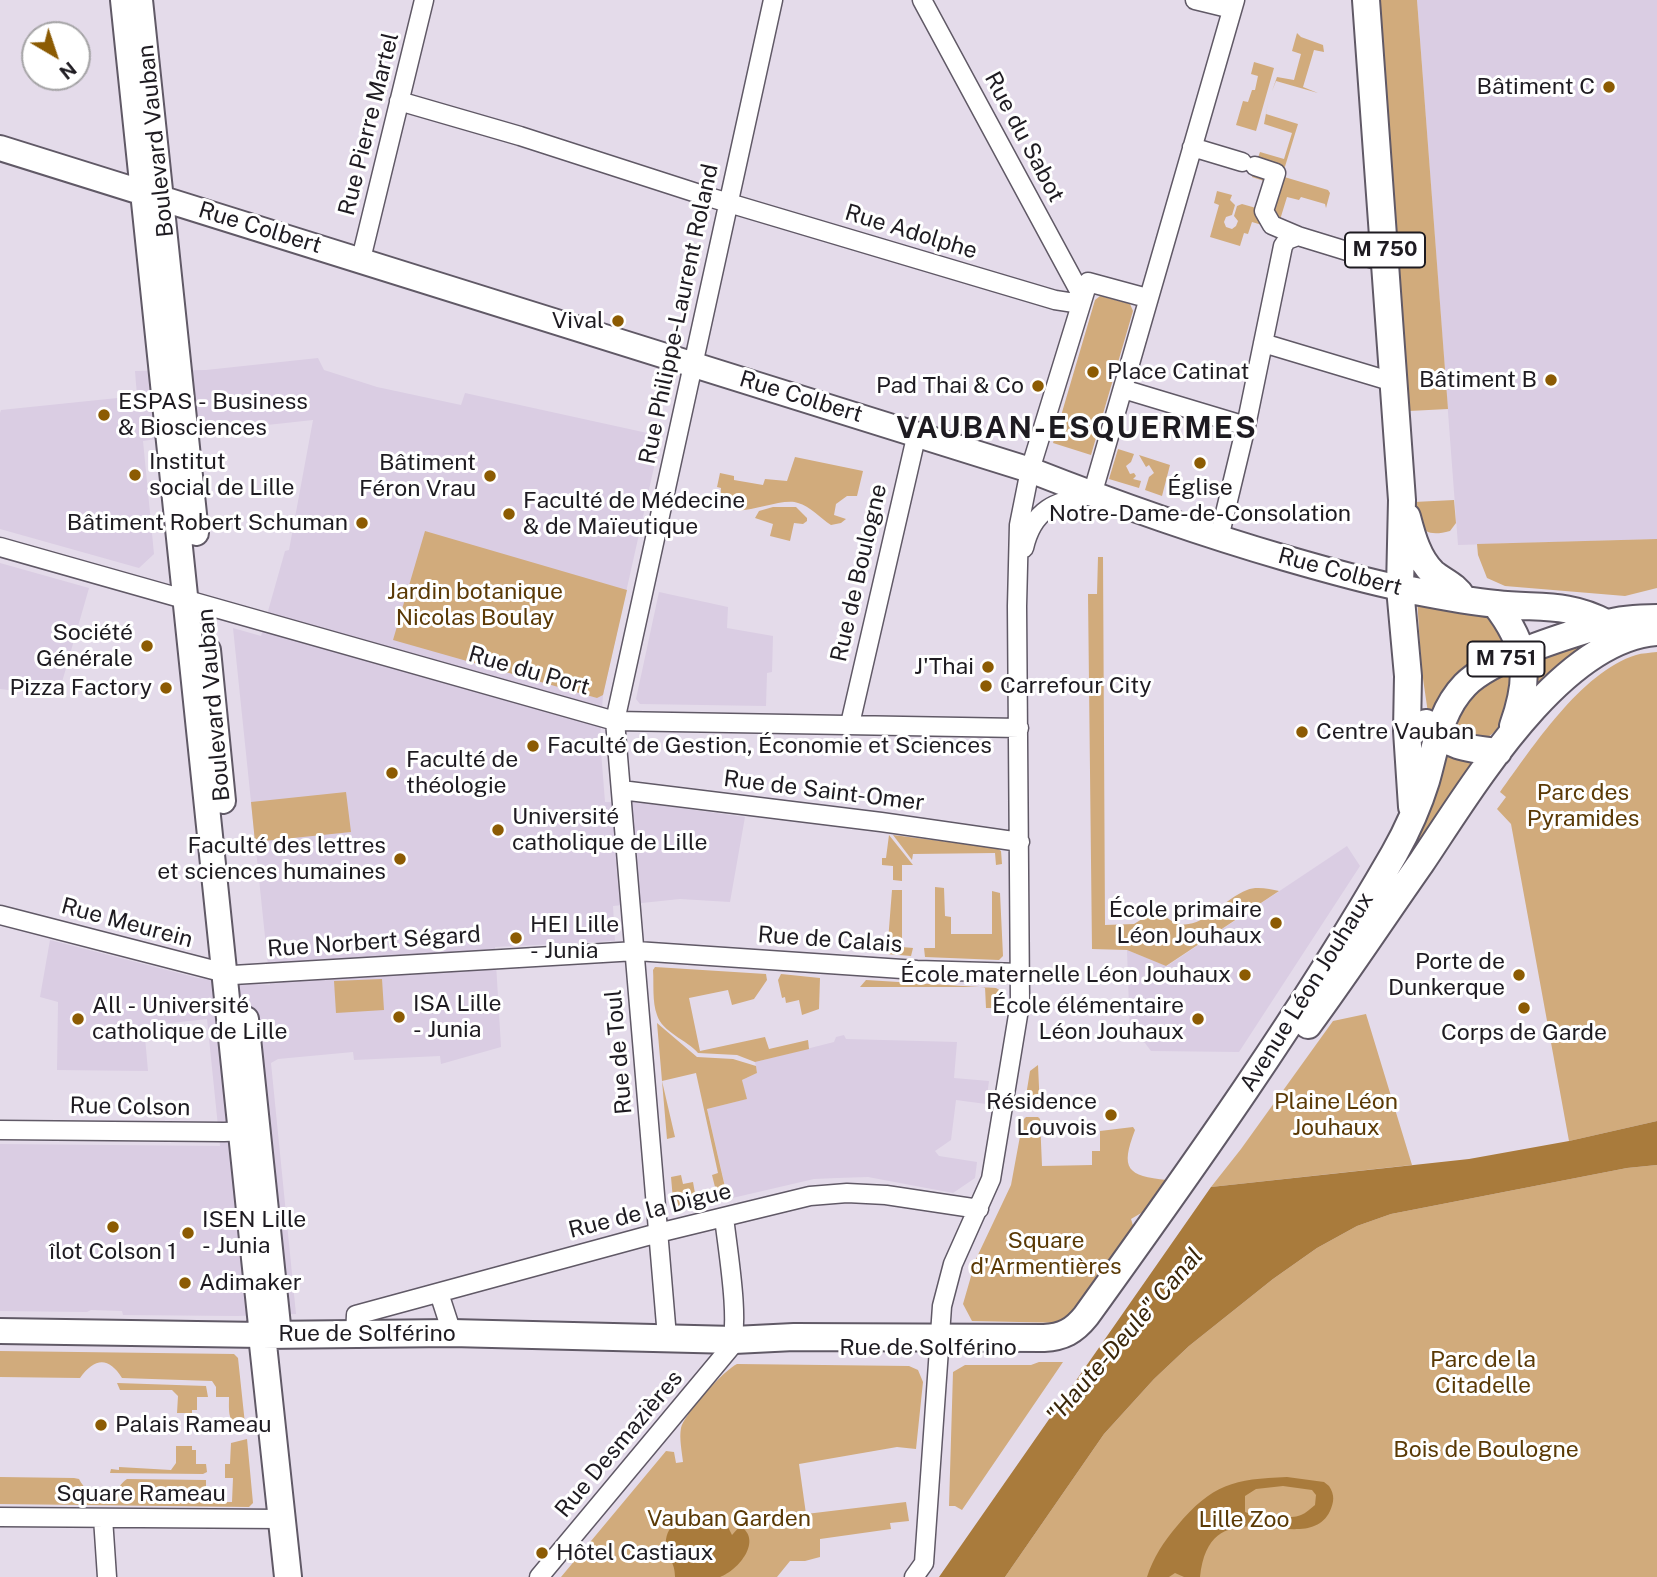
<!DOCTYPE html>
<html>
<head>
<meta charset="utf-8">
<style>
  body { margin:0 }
  #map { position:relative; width:1657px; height:1577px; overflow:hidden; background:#e4dbea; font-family:"Public Sans",sans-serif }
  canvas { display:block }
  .north { position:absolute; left:21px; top:21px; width:70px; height:70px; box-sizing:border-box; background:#fff; border:2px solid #a5a4a6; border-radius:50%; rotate:141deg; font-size:19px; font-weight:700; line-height:28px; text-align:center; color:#1e1b21 }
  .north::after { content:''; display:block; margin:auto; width:24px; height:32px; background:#8c5b03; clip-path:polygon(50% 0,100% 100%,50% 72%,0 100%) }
</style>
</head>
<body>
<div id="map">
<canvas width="1657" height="1577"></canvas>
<div class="north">N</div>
</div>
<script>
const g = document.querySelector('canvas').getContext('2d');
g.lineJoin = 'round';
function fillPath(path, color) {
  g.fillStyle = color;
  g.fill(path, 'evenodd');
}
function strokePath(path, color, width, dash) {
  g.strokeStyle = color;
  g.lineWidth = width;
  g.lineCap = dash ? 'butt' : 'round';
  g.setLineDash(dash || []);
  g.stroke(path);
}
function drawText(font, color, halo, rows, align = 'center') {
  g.font = font + ' "Public Sans",sans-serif';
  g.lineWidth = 6;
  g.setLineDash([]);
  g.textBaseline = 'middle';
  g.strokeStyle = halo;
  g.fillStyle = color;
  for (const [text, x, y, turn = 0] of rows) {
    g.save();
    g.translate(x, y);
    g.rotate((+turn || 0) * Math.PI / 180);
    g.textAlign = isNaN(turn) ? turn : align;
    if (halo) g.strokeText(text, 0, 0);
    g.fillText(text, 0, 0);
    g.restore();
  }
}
const built = new Path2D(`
  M1417 0H1657V539L1458 545Z
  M318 358 324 370 377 387 461 405 465 393 661 436 603 695 600 738 605 802 644 803 745 817 730 902 680 899 613 906 615 941 495 947 501 1047 441 1064 440 1056 354 1060 353 1052 278 1059 271 1063 296 1314 237 1316 123 1315 122 1311 91 1310 87 1312 0 1311V1144L220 1146 207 1019 144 1026 148 1071 57 1070 58 1002 40 997 50 940 198 978 270 985 233 628 261 636 285 551 289 550 313 420 212 431 143 441 154 554 139 568 0 529V413L1 410 137 396 135 371 206 370Z
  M0 563 89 588 58 696 0 689Z
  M659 592 728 607 727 628 773 636 772 672 767 673 766 706 640 704 636 699Z
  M1347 846 1360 866 1239 1052 1151 1051 1145 1043 1130 1036 1127 950 1167 966Z
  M844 1035 846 1039 957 1042 954 1078 989 1081 986 1104 956 1100 951 1140 935 1151 939 1156 977 1162 975 1178 953 1193 868 1177 837 1178 814 1179 728 1199 707 1109 746 1099 742 1080 757 1073 755 1062 834 1042 836 1037Z`);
const green = new Path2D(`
  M1375 0H1417L1448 409 1409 411 1404 405Z
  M1297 33 1301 37 1323 45 1324 52 1314 50 1303 87 1318 93 1276 81 1272 91 1277 77 1294 80 1301 54 1292 51Z
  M1254 62 1274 68 1256 131 1236 125 1243 101 1248 102 1252 90H1255L1258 76 1251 74Z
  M1268 103 1266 114 1298 124 1283 173 1282 166 1256 163 1260 152 1284 159 1292 133 1264 124Z
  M1254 169 1266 174 1260 208 1279 230 1252 222 1248 234 1244 233 1240 246 1210 237 1219 205 1214 203 1217 191 1232 195 1230 200 1235 205 1232 215 1226 217 1224 222 1226 227 1232 229 1236 226 1238 221 1234 216 1237 206 1242 204 1256 208 1264 181 1252 177Z
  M1281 176 1328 190 1330 193 1326 208 1325 204 1301 197 1299 200 1287 197 1279 223 1271 218Z
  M1100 296 1130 304 1133 311 1091 455 1053 443 1095 300Z
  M1118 449 1134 454 1131 462 1126 466 1130 474 1134 473 1136 476 1133 479 1141 481 1139 488 1109 479Z
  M1139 455 1170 465 1162 496 1145 490 1149 477 1154 473 1149 465 1146 467Z
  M795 457 863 471 857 496H847L836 504 834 515 846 519 841 523 831 525C820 518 810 506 798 503 776 495 716 533 721 488L717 487 720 473 734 476V480L763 485 765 479 787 481Z
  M1454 500 1456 523 1450 531C1421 539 1418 525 1414 502Z
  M773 507H796L807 518V521L803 524 794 523 790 541 770 536 773 524 755 518 759 511Z
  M425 531 627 590 603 695 597 698 393 640Z
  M1657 539V588L1625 596 1505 586 1487 578 1478 555 1477 544Z
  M1098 557H1103L1105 925 1134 924 1158 909C1191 948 1216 902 1247 890 1256 886 1270 889 1279 891L1166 966 1127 950 1092 949 1088 594H1097Z
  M1417 596 1489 615 1509 644C1468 660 1450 674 1431 713H1428L1421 665Z
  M1617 629 1532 690 1533 659Z
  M1657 652V1121L1569 1141 1511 824 1497 809 1506 797 1500 792C1532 748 1581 672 1636 655 1642 653 1650 653 1657 652Z
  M1514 665C1516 683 1507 722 1492 734 1486 739 1479 741 1471 742L1449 726 1466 696Z
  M1446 753 1474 762 1476 765 1403 865Z
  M346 792 351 832 255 842 251 802Z
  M889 835 913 865H902V881L893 880V866L882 865V858H886Z
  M893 835 997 848 1001 851 1002 864 996 865 995 853 913 854 912 860Z
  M935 887 944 888 945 916 951 917V934H992V891L1000 893 1003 956 999 960 925 957 924 948H935Z
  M892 890H902V947L913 948 911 956 887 954Z
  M655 967 766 974 767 980 754 999 732 1005 728 990 689 998 700 1051 765 1037 769 1049 808 1040 809 1049 755 1062 737 1055 698 1053C687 1040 662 1032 657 1015 652 1002 654 983 653 970Z
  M781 974 820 978 819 1009 802 1015 799 1000 786 1003 785 997 782 998 778 980Z
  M382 979 384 1010 336 1013 334 981Z
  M866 980 996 988 1001 991 1002 996 999 1008H986L985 987H860Z
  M1366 1014 1412 1165 1211 1187 1241 1149 1333 1021Z
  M657 1023 697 1057 733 1059 756 1066 757 1073 742 1080 747 1099 707 1109 725 1187 717 1189 722 1200 704 1204 703 1198 717 1195 712 1175 718 1173 696 1073 662 1081 675 1137 667 1139Z
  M1038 1065 1040 1109 1026 1111 1024 1108 1030 1071Z
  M1026 1117H1038L1040 1119 1042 1166 1092 1165V1151H1100V1131L1133 1127 1135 1130C1120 1169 1127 1176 1167 1180L1148 1209 1131 1219 1135 1232 1066 1323 972 1321 963 1304 976 1259 1011 1185 1023 1120Z
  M1657 1165V1577H1005L1104 1434 1154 1379 1189 1346 1273 1279 1317 1248 1357 1226 1391 1214 1627 1168Z
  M681 1175 683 1184 693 1182 696 1199H699L701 1205 674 1211 671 1177Z
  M0 1351 234 1354 238 1358 245 1424C227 1426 229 1412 229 1397H216V1387L212 1381 122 1378C109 1357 95 1357 80 1378L0 1377Z
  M1039 1362H1063L962 1510 955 1506H949L953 1372 965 1365H1031Z
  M737 1364 909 1366 918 1370 923 1382 916 1449 897 1447 799 1464 806 1514 906 1502 909 1521 890 1523 891 1529 820 1539V1557L805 1561H790L777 1577H561L666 1451 674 1452 676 1463 683 1462C682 1452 679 1438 681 1428 684 1414 724 1370 737 1364Z
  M117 1383 206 1386 208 1397H197V1410H192V1413H177L178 1396 172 1390H120Z
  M247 1439 253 1503 249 1507 0 1504V1477L74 1478 79 1479C86 1492 101 1506 115 1491 120 1487 121 1483 127 1479L206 1480V1495L214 1496V1502H232L233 1478H225V1464H230L231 1443Z
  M176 1446H192V1450H196V1464H206L207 1472 203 1474 110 1473 111 1469 119 1470V1467L171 1470 176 1463Z`);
const water = new Path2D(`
  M1657 1121V1165L1627 1168 1391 1214 1357 1226 1317 1248 1273 1279 1189 1346 1154 1379 1104 1434 1005 1577H939L1211 1187 1469 1159 1569 1141Z
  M1287 1477 1324 1482 1329 1486C1335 1495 1334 1502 1330 1511 1306 1561 1210 1481 1200 1577H1184L1175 1573 1169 1577H1147C1153 1558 1164 1541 1177 1526 1212 1484 1234 1479 1287 1477ZM1283 1486 1312 1490 1316 1495 1315 1505C1310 1509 1306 1513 1301 1515 1291 1520 1255 1516 1245 1512V1496L1256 1489Z
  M698 1513 710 1516 711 1524 715 1530 721 1524 724 1528 728 1527 732 1535 740 1526C763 1540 739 1570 720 1577 708 1577 688 1577 675 1577 675 1561 667 1558 666 1546 664 1527 681 1515 698 1513Z`);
const street = new Path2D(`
  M922 0 1083 298
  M1195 0 1232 9
  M399 101 520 136 712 198 1055 300 1081 304
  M1192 147 1242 162
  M1255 166 1276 173 1264 211 1272 225 1298 236 1386 263
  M361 259 424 0
  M1263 343 1393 382
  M1123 389 1246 426
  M1219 538 1246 426 1283 246 1287 240 1298 236
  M0 547 615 721 1019 728
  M1024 548C1033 509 1055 501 1092 495L1235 0
  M850 724 917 433
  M621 790 881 822 1020 842
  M0 915 233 975 636 951 917 970 1021 973
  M0 1130 224 1132 252 1131
  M439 1293 452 1333
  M355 1334 356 1315 658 1233 810 1196 847 1193 886 1195 979 1209
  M667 1337 615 721 773 0
  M0 1517 282 1519
  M103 1518 107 1577
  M539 1577 730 1348C741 1325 727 1246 724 1217
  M914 1577 924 1563 942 1306 953 1264 991 1179 1020 1003 1017 606 1019 525 1030 470 1088 282 1147 298`);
const secondary = new Path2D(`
  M140 0 196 533
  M0 148 1030 470C1114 503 1199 533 1285 558 1323 569 1361 580 1400 588
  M208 650 223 801
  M246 1019 279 1335
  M0 1331 262 1335 123 0`);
const primary = new Path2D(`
  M1366 0 1402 500 1400 588 1408 676 1407 731 1412 807
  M1407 517C1412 536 1418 559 1433 573 1444 582 1455 585 1463 598
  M1400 588C1431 594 1464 601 1496 604 1537 609 1567 602 1606 623
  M1495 604C1528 646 1531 676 1513 726
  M1426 723C1446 747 1469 749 1498 752
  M1308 1025C1347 972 1383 917 1421 863 1471 789 1559 639 1657 632
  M288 1577 262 1335 452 1333 734 1340 794 1337 1044 1338C1063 1337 1074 1331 1086 1316 1194 1166 1302 1014 1394 854 1407 831 1418 807 1426 781 1436 747 1439 712 1465 685 1491 658 1568 635 1605 624 1621 619 1640 618 1657 618`);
const markers = [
  [1609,87,7,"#8c5b03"],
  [618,321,7,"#8c5b03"],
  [1093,372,7,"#8c5b03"],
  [1551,380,7,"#8c5b03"],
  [1038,386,7,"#8c5b03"],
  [104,415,7,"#8c5b03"],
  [1200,463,7,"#8c5b03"],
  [135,475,7,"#8c5b03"],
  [490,476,7,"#8c5b03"],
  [509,514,7,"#8c5b03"],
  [362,523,7,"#8c5b03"],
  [147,646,7,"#8c5b03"],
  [988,667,7,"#8c5b03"],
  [986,686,7,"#8c5b03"],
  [166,688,7,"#8c5b03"],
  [1302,732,7,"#8c5b03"],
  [533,746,7,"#8c5b03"],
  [392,773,7,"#8c5b03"],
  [498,830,7,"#8c5b03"],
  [400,859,7,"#8c5b03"],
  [1276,923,7,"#8c5b03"],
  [516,938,7,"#8c5b03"],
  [1245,975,7,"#8c5b03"],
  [1519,975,7,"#8c5b03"],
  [1524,1008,7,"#8c5b03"],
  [399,1017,7,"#8c5b03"],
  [78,1019,7,"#8c5b03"],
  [1198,1019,7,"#8c5b03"],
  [1111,1115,7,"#8c5b03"],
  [113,1227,7,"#8c5b03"],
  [188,1233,7,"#8c5b03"],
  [185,1283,7,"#8c5b03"],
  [101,1425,7,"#8c5b03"],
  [542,1553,7,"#8c5b03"]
];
const shields = [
  [1385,250,80],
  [1506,659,77]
];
const shieldNames = [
  ["M 750",1385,250],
  ["M 751",1506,659]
];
const poiNames = [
  ["Bâtiment C",1595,87,"right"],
  ["Vival",604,321,"right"],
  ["Place Catinat",1107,372],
  ["Bâtiment B",1537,380,"right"],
  ["Pad Thai & Co",1024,386,"right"],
  ["ESPAS - Business",118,402],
  ["& Biosciences",118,428],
  ["Institut",149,462],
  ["social de Lille",149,488],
  ["Bâtiment",476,463,"right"],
  ["Féron Vrau",476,489,"right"],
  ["Église",1200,488,"center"],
  ["Notre-Dame-de-Consolation",1200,514,"center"],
  ["Faculté de Médecine",523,501],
  ["& de Maïeutique",523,527],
  ["Bâtiment Robert Schuman",348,523,"right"],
  ["Société",133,633,"right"],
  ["Générale",133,659,"right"],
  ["J'Thai",974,667,"right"],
  ["Carrefour City",1000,686],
  ["Pizza Factory",152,688,"right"],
  ["Centre Vauban",1316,732],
  ["Faculté de Gestion, Économie et Sciences",547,746],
  ["Faculté de",406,760],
  ["théologie",406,786],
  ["Université",512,817],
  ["catholique de Lille",512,843],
  ["Faculté des lettres",386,846,"right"],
  ["et sciences humaines",386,872,"right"],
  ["École primaire",1262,910,"right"],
  ["Léon Jouhaux",1262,936,"right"],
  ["HEI Lille",530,925],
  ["- Junia",530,951],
  ["Porte de",1505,962,"right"],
  ["Dunkerque",1505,988,"right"],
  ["École maternelle Léon Jouhaux",1231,975,"right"],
  ["ISA Lille",413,1004],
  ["- Junia",413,1030],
  ["All - Université",92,1006],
  ["catholique de Lille",92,1032],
  ["École élémentaire",1184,1006,"right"],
  ["Léon Jouhaux",1184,1032,"right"],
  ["Corps de Garde",1524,1033,"center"],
  ["Résidence",1097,1102,"right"],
  ["Louvois",1097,1128,"right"],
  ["ISEN Lille",202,1220],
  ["- Junia",202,1246],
  ["îlot Colson 1",113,1252,"center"],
  ["Adimaker",199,1283],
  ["Palais Rameau",115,1425],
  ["Hôtel Castiaux",556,1553]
];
const streetNames = [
  ["Rue Pierre Martel",369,124,-76],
  ["Rue du Sabot",1024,137,62],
  ["Boulevard Vauban",156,141,-96],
  ["Rue Colbert",260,228,17],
  ["Rue Adolphe",911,232,17],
  ["Rue Philippe-Laurent Roland",679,314,-78],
  ["Rue Colbert",801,397,17],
  ["Rue Colbert",1340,572,15],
  ["Rue de Boulogne",859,573,-77],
  ["Rue du Port",529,671,16],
  ["Boulevard Vauban",214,705,-95],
  ["Rue de Saint-Omer",824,791,7],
  ["Rue Meurein",127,923,15],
  ["Rue de Calais",830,940,4],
  ["Rue Norbert Ségard",374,942,-4],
  ["Avenue Léon Jouhaux",1307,992,-58],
  ["Rue de Toul",619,1052,-95],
  ["Rue Colson",130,1107,1],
  ["Rue de la Digue",650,1211,-14],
  ["Rue de Solférino",367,1334],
  ["Rue de Solférino",928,1348],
  ["Rue Desmazières",619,1444,-50],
  ["Square Rameau",141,1494]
];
const parkNames = [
  ["Jardin botanique",475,592],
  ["Nicolas Boulay",475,618],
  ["Parc des",1583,793],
  ["Pyramides",1583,819],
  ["Plaine Léon",1336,1102],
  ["Jouhaux",1336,1128],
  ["Square",1046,1241],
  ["d'Armentières",1046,1267],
  ["Parc de la",1483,1360],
  ["Citadelle",1483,1386],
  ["Bois de Boulogne",1486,1450],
  ["Vauban Garden",729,1519],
  ["Lille Zoo",1244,1520]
];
const waterNames = [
  ["\"Haute-Deule\" Canal",1125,1336,-49]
];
const districtNames = [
  ["VAUBAN-ESQUERMES",1077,429]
];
fillPath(built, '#dacde3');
fillPath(green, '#d1ab7c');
fillPath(water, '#a97b3c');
strokePath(street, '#605966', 21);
strokePath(secondary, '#605966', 28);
strokePath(primary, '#605966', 30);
strokePath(street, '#fff', 18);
strokePath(secondary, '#fff', 24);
strokePath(primary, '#fff', 26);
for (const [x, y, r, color] of markers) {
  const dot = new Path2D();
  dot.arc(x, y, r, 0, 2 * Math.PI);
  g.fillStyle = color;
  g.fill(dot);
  strokePath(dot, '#fff', 2.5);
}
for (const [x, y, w] of shields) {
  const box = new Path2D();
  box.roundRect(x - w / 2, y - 17.5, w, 35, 5);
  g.fillStyle = '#fff';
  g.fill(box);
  strokePath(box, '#1e1b21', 2);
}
drawText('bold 21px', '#1e1b21', null, shieldNames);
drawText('23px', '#1e1b21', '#fff', poiNames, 'left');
drawText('23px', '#1e1b21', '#fff', streetNames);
drawText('23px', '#5a3905', '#fff', parkNames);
drawText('italic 24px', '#3a2609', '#fff', waterNames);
g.letterSpacing = '2px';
drawText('bold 30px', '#1e1b21', '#fff', districtNames);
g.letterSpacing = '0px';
</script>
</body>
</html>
